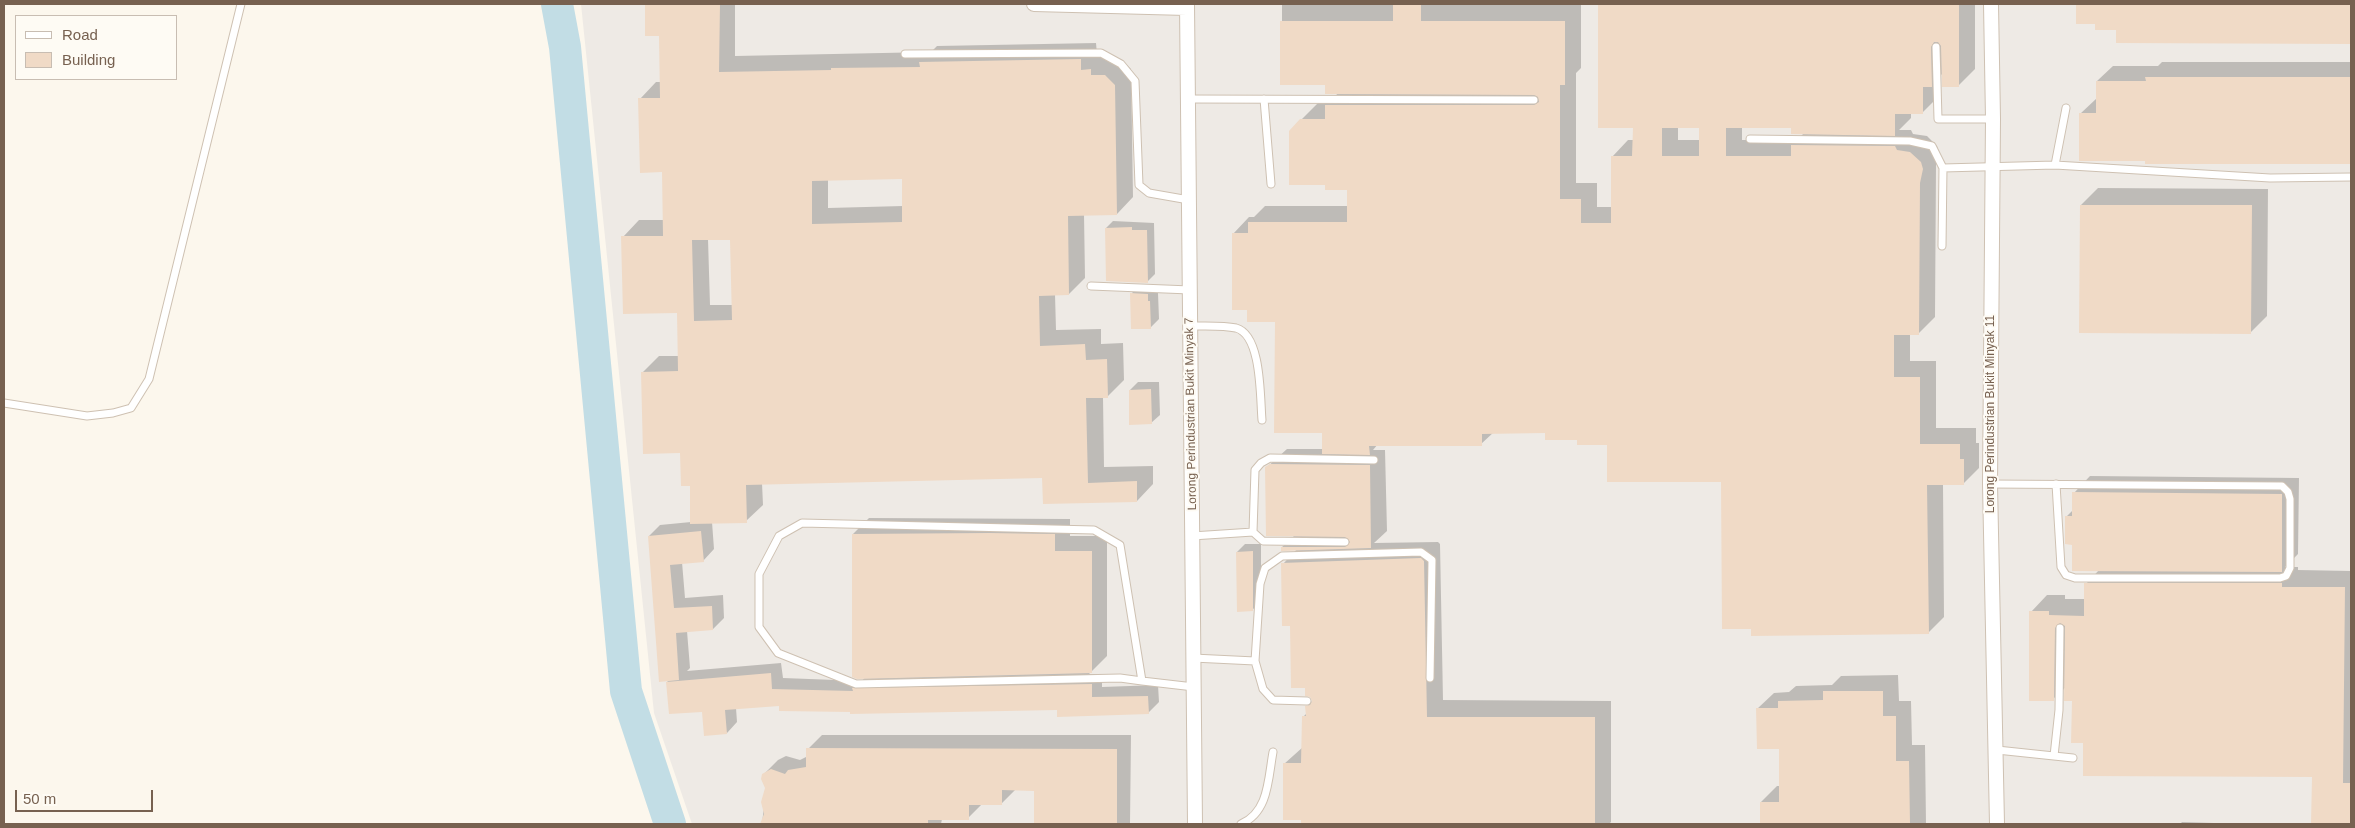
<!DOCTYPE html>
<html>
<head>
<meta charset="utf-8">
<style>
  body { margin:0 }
  #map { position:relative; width:2355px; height:828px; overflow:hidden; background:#fcf7ed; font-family:Helvetica,sans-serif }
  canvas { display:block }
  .frame { position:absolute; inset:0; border:5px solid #776150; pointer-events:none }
  .legend { position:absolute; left:15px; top:15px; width:162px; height:65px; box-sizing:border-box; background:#fefbf4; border:1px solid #c8bdb2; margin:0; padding:6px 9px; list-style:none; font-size:15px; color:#776150 }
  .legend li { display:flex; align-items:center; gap:10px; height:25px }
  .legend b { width:25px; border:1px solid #c8bdb2 }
  .scale { position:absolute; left:15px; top:790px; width:138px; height:22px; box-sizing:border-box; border:2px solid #776150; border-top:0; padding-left:6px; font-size:15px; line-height:18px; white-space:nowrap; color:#776150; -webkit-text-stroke:4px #fefbf4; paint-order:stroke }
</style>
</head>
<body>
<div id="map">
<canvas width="2355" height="828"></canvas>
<div class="frame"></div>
<ul class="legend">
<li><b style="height:6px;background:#fff"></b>Road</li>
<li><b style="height:14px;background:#f0dac6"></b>Building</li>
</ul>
<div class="scale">50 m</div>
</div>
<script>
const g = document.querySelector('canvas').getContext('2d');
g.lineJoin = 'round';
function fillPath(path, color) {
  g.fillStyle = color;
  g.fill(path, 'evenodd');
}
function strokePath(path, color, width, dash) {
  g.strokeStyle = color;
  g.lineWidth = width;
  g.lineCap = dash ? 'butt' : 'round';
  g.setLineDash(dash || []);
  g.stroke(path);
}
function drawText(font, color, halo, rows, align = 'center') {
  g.font = font + ' Helvetica,sans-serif';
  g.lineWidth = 4;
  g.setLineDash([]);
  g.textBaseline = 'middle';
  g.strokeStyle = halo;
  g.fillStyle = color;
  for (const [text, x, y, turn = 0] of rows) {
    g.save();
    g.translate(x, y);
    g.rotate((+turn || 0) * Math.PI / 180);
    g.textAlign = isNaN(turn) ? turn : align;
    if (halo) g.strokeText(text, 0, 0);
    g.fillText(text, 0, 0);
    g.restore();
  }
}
const industrial = new Path2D(`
  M581 4H2351V824H692L654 713Z`);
const shadow = new Path2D(`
  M646 4H735V56L931 52 937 46 1096 43 1097 54 1107 59H1121L1131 69 1133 197 1117 214H1084L1085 278 1069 294H1055L1056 330 1101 329V344L1123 343 1124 380 1107 397H1103L1104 467 1153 466V484L1137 501 1044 477 762 483 763 505 746 521 712 522 714 549 703 561 682 562 685 598 723 595 724 618 713 629 687 631 690 668 687 671 781 663 783 678 862 681 865 677 853 534 869 518 1070 519V536H1107V656L1089 674H1102V687L1158 685 1159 702 1148 713 1058 709 852 711 780 705 736 708 737 722 727 733 703 710 667 682 669 680 649 536 660 525 691 522V485L681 452 642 373 659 356H679V312L623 237 639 220H664L663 171 640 99 656 82H661L660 35H646ZM903 178V206L828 208V179ZM731 238 733 305H710L708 239Z
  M1282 4 1581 5V68L1576 73V183H1597V207H1612V157L1628 140H1634V127H1599V4H1975V69L1959 85 1943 73 1938 78V97L1922 113H1911V118L1899 130H1911L1913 134 1927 136 1937 146 1939 152 1936 165 1935 317 1919 333H1910V361H1936V428H1976V443H1979V468L1963 484H1943L1944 617 1928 633 1722 481 1608 444 1546 432H1494L1481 444H1378L1373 450H1385L1387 531 1374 543 1438 542 1440 544 1443 700 1611 701V822L1609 824H1302L1303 819 1284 764 1303 747V717L1307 713V707L1313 700 1291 624 1283 564 1297 549 1282 547 1295 535 1266 468 1287 449H1323L1324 432 1276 320 1248 309 1233 234 1249 217H1254L1265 206H1348V189L1326 184 1301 120 1318 103H1329L1338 93 1326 84H1282ZM1678 127H1701V140H1678ZM1742 127H1792L1804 133 1797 140H1742Z
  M2077 4H2351V42H2117V28L2096 23H2077Z
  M2162 62H2351V163H2147V160L2080 114 2097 98V81L2113 66H2158Z
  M2098 188 2268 189 2267 316 2250 333 2081 205Z
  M1113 221 1154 223 1155 274 1147 282 1106 228Z
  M1140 285 1156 286V293H1158L1159 319 1150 328 1132 293Z
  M1138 382H1159L1160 415 1151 423 1130 390Z
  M2090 476 2299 478 2298 554 2285 567H2298V570L2351 571V824H2313V776L2084 742 2073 699 2066 687 2053 699 2031 612 2047 595H2065V599H2086V584L2099 570 2073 543 2067 516 2074 509V493Z
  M1245 544H1261V602L1252 610 1237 552Z
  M1898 675 1899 701H1911L1912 745H1925L1926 824H1761V802L1777 786H1780V747L1757 709 1774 693 1789 692 1796 686 1832 685 1841 676Z
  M822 735H1131L1130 824H1035V789H1016L1001 804H982L968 818 942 819 941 824H762L766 788 763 775 778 760 786 756 800 760 808 756V749Z
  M2182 822 2214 823V824H2180Z`);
const river = new Path2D(`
  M557 4 565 47 626 691 670 824`);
const building = new Path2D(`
  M645 4H720L719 72 831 70V68L920 67 919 62 1081 59V70L1091 69V75H1105L1115 85 1117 215 1068 216 1069 295 1039 296 1040 346 1085 344 1086 360 1107 359 1108 398H1086L1088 483 1137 481V502L1043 504 1042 478 746 485 747 523 690 524V486H681L680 453 643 454 641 372 678 371 677 313 623 314 621 236H663L662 172 640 173 638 98H660L659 36H645ZM902 179V222L812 224V181ZM692 240H730L732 320 694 321Z
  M1393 4H1421V21H1565V85H1560V199H1581V223H1611V156H1632L1633 128H1598V4H1959V87H1942L1941 46 1938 42H1934L1931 47 1932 87H1923V114H1895V136L1791 134V128H1726V156H1791V145L1895 146 1897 150 1910 152 1921 162 1923 169 1920 183 1919 335H1894V377H1920V444H1960V459H1964V485H1927L1929 634 1751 636V629H1722L1721 482H1607V445H1577V440H1545V433L1482 434V446H1369L1370 455 1322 454V433H1274L1275 322H1247V310H1232V233H1248V222H1347V190H1325V185H1289V131L1300 119H1325V105H1534L1539 102 1538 97 1534 95 1325 94V85H1280V21H1393ZM1662 128H1699V156H1662Z
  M2076 4H2351V44L2116 43V30H2095V24H2076Z
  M2145 77H2351V164H2145V161H2079V113H2096V81H2146Z
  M2080 205H2252L2251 334 2079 333Z
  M1132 227V230H1147L1148 283 1106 281 1105 228Z
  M1130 293 1148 294V301H1150L1151 329H1131Z
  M1151 389 1152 424 1129 425V390Z
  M1270 464 1370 465 1371 548 1281 551V547H1345L1350 542 1345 537 1266 536 1265 467Z
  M2072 492 2282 494V572L2072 571V545L2065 544V516H2072Z
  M701 531 704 562 670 565 674 608 712 606 713 630 676 633 679 680 659 682 648 536Z
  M989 533 1055 534V551H1092V673L857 679 852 677V534Z
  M1253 551V611L1237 612 1236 552Z
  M1421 558 1424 561 1427 717H1595V824H1301V820H1283V763H1301L1302 716H1306L1305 706 1310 705 1312 701 1310 697 1305 696V688H1291L1290 626H1282L1281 563Z
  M2084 583H2282V587H2345L2343 783H2351V824H2311L2312 777 2083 776V743H2071L2072 701H2064L2065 626 2060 623 2055 628 2054 701H2029V611H2049V615L2084 616Z
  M771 673 772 689 853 691 852 688 1092 684V697L1148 696 1149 714 1057 717V710L850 714V712L779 711V706L725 710 727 734 704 736 702 712 669 714 666 682Z
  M1823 691H1883V716H1896V761H1909L1910 824H1760V802H1779V749H1757L1756 708H1778V701L1823 700Z
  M806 748 1117 749V824H1034V791L1002 790V805H969V820H928V824H760L764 814 761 802 765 788 761 779 762 774 771 769 785 774 788 770 806 767Z`);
const lane = new Path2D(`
  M1936 47 1938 119H1993
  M905 54 1101 53 1121 64 1135 81 1139 185 1149 193 1189 200
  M1188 99 1534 100
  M1264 99 1271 184
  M1750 139 1910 141 1932 146 1943 168 1942 246
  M2055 165 2066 108
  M1943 168 2055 165 2270 178 2351 177
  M1091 286 1190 290
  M1190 326C1205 326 1223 325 1236 328 1262 335 1260 398 1262 420
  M4 403 87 416 113 413 131 408 149 379 241 4
  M1990 484 2282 486 2288 492 2290 499V568L2286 576 2280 578H2075L2066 575 2061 567 2056 484
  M802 523 1094 530 1120 545 1142 681 1120 678 856 684 778 653 759 627V574L779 536Z
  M1253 532 1263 541 1345 542
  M1192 536 1253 532 1255 470 1261 463 1270 458 1374 460
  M1193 658 1255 661 1263 689 1273 700 1307 701
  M1255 661 1260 584 1265 568 1282 556 1421 552 1432 560 1430 678
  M1142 681 1194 687
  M1997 750 2073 758
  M2054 756 2059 710 2060 628
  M1241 824C1269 812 1268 779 1273 752`);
const street = new Path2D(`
  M1034 4 1187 8
  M1187 4 1195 824
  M1991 4 1993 119 1990 484 1997 824`);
const streetNames = [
  ["Lorong Perindustrian Bukit Minyak 7",1191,414,-91],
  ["Lorong Perindustrian Bukit Minyak 11",1991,414,-90]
];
fillPath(industrial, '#eeeae5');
fillPath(shadow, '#0003');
strokePath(river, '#c2dde5', 32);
fillPath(building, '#f0dac6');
strokePath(lane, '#cec1b2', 9);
strokePath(street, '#cec1b2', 16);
strokePath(lane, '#fff', 7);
strokePath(street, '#fff', 14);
drawText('12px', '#776150', '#fefbf4', streetNames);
</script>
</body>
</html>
